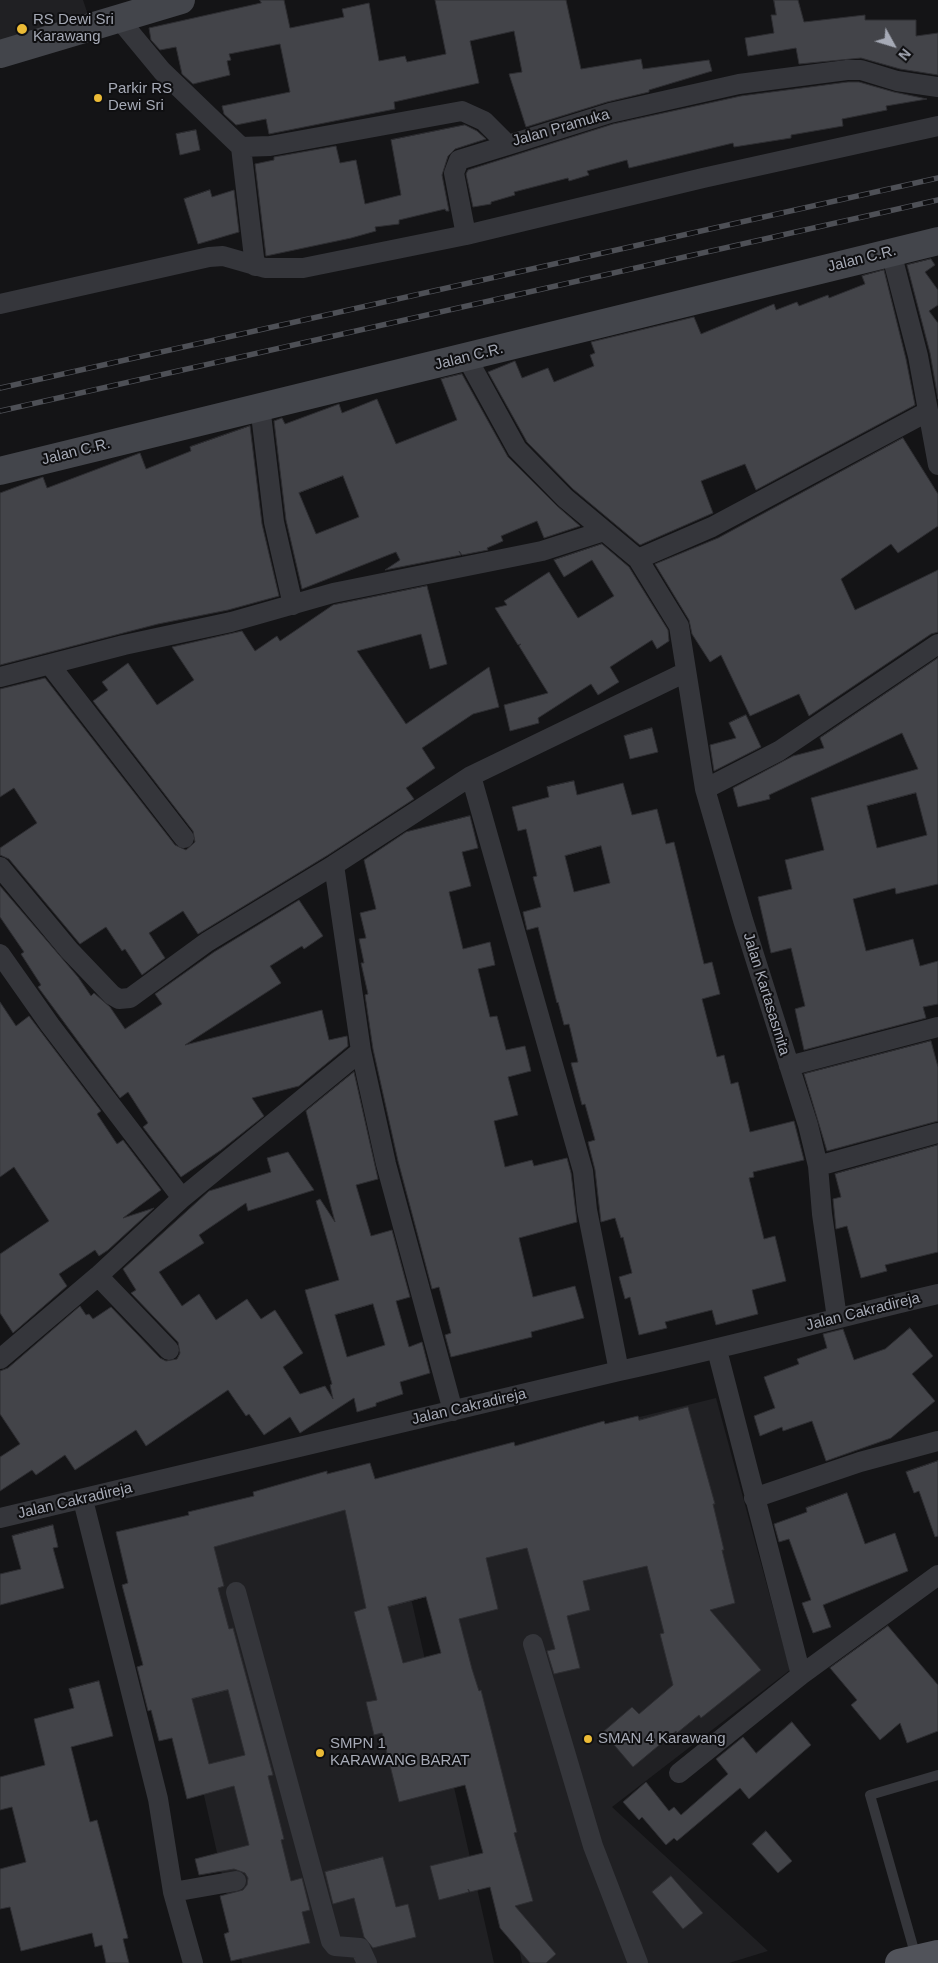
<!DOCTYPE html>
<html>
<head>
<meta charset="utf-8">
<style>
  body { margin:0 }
  #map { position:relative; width:938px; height:1963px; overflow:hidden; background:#141416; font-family:Helvetica,sans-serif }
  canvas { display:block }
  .north { position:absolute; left:868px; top:20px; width:50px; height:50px; -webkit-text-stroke:4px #0f0f11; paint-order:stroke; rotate:129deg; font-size:14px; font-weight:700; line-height:20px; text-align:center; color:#a6aab6 }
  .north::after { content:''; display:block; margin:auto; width:18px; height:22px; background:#a6aab6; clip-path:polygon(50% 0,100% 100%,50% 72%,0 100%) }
</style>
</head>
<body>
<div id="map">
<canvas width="938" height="1963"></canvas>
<div class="north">N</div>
</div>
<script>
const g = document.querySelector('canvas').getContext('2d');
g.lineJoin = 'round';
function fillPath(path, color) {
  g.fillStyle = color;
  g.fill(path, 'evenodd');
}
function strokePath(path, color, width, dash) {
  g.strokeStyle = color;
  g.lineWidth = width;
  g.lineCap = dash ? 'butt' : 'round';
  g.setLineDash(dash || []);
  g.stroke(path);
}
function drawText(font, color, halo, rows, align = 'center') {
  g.font = font + ' Helvetica,sans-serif';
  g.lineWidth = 4;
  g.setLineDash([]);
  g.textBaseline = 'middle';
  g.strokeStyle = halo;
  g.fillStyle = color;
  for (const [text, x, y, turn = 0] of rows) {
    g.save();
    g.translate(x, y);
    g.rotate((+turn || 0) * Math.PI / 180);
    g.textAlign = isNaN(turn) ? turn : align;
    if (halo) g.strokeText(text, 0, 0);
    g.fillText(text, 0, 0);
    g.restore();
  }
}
const built = new Path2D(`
  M0 0H83L88 15 0 43Z
  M716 1398 790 1670 612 1807 768 1951 729 1963H522L421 1471Z
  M386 1488 494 1963H242L147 1544Z`);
const building = new Path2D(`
  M260 0H284L290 28 344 17 342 9 369 3 379 61 405 56 407 62 446 54 435 0H566L581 69 641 59 643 69 709 60 712 71 649 90V92L607 102 526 127 509 74 522 72 514 31 470 41 479 83 394 102 395 109 269 134 266 119 236 125 224 114 222 106 290 92 280 44 229 54 231 60 227 61 230 75 193 84 182 74 176 47 160 50 151 40 149 28 261 3Z
  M774 0H798L804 22 865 15V20H916V36L938 33V75L900 69 861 58 799 64 796 48 748 56 745 38 774 33 771 15H776Z
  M848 82H859L894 92 927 99 886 106 887 110 842 119 843 126 791 135V138L734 147 733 143 629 168 627 160 587 171 589 175 569 181 568 178 514 192 515 195 491 202V204L473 207 466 174 468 170 613 124 741 96Z
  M465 125 477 131 486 139 455 149 448 156 442 175 449 211H446L445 209 399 220V224L375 227 376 231 351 238 266 256 255 164 274 160V157L336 146 340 163 356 160 365 204 401 195 391 140Z
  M196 130 200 150 180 155 176 134Z
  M210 190 212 197 234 190 239 232 198 244 184 199Z
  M931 259 935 265 925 272 938 290V305L929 311 938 323V399L930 353 907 265Z
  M884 270 906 359 915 405 756 490 745 464 701 481 713 513 640 545 573 489 527 442 488 372 515 361 522 378 548 368 554 382 594 366 590 355 595 353 591 342 694 317 701 334 774 304 776 310 797 302 799 306 828 295 829 298 865 284 862 276Z
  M462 374 508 457 557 506 580 526 544 538 537 521 501 536 503 541 487 548 488 550 462 555 459 551 461 555 385 570 400 560 396 552 302 589 286 520 274 421 282 418 285 424 339 404 342 413 377 399 396 444 457 420 441 379ZM343 476 359 517 316 534 299 493Z
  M250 426 262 524 279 596 228 610 158 624 0 665V493L43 477 47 488 140 453 146 469 191 451 190 447Z
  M903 438 938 494V526L898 553 891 544 841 579 855 610 938 570V632L931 634 809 716 799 694 750 716 721 655 710 662 692 634 689 620 655 564 718 538Z
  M602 544 629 567 668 630 669 641 657 649 652 640 610 667 619 682 598 695 591 684 538 718 539 723 510 731 504 705 548 693 519 646 521 644 518 645 495 608 507 605 504 601 549 572 578 618 614 596 592 560 564 577 554 560Z
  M427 586 447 664 430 669 421 634 357 651 406 724 489 667 499 707 473 714 422 748 435 768 406 788 414 799 328 855 198 934 183 911 149 933 165 958 142 975 125 949 122 951 106 927 80 944 9 859 0 855V848L37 823 14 788 0 797V689L45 678 175 845 186 850 195 842 193 831 93 701 108 690 102 682 128 663 157 705 194 680 172 647 242 631 255 651 277 636 280 641 333 605Z
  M938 658V884L896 894 895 888 853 899 866 951 913 939 920 966 938 961V1004L923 1007 926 1018 804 1050 795 1009 805 1006 791 948 771 953 758 897 792 889 785 860 824 850 811 798 918 769 902 733 769 795 770 799 738 807 733 788 793 756 824 748 820 738ZM916 793 927 835 877 848 867 806Z
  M746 715 761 747 714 771 710 745 736 738 729 723Z
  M652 728 658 752 630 759 624 736Z
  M574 781 577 795 623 783 632 815 657 809 666 844 674 842 704 964 712 962 720 994 702 999 717 1057 724 1055 731 1084 738 1082 750 1132 794 1121 804 1160 753 1172 754 1177 749 1178 764 1239 775 1236 786 1281 752 1290 758 1314 716 1325 712 1310 665 1322 667 1328 639 1335 630 1297 625 1299 619 1277 632 1273 623 1237 621 1238 615 1218 601 1222 595 1170 588 1142 595 1140 585 1104 582 1105 571 1063 578 1062 569 1024 564 1025 558 1002 557 1003 538 927 527 930 523 912 541 907 533 877 537 876 526 829 518 831 512 807 549 797 547 787ZM601 846 610 883 574 892 565 856Z
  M470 816 478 848 462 852 471 886 449 892 463 949 490 942 495 965 478 969 490 1017 497 1016 506 1050 525 1046 531 1071 508 1077 518 1115 494 1121 505 1167 532 1160 534 1166 567 1158 571 1173 577 1222 519 1238 533 1297 575 1286 584 1318 531 1332 532 1337 451 1357 445 1335 451 1333 439 1287 432 1289 398 1161 373 1049 365 995 368 994 361 963H364L359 939 366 938 360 913 376 909 364 860 406 832Z
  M0 886 78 977 91 996 94 993 110 1007 125 1029 162 1004 155 994 214 952 299 900 323 936 304 949 302 946 270 966 281 983 185 1045 322 1010 329 1040 347 1036 348 1046 299 1086 252 1098 264 1116 221 1150 181 1177 143 1127 148 1123 128 1092 120 1098 38 987 41 985 21 954 24 952 0 917Z
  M0 1002 16 1026 29 1016 101 1111 97 1114 117 1144 123 1140 161 1190 123 1218 154 1208 108 1250 99 1256 95 1250 59 1274 67 1286 13 1333 0 1313V1254L49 1221 14 1167 0 1177Z
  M931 1041 938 1067V1121L827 1151 804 1074Z
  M354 1072 378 1179 356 1185 371 1236 392 1230 410 1297 396 1301 409 1347 422 1342 430 1373 400 1382 403 1394 376 1403V1406L357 1412 354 1398 300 1433 290 1417 264 1435 249 1414 246 1416 228 1390 146 1446 136 1430 75 1470 65 1455 36 1475 32 1470 0 1491V1457L20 1444 0 1414V1371L8 1368 80 1306 86 1315 89 1314 93 1319 111 1307 160 1358 166 1361 177 1359 180 1353 178 1342 131 1293 136 1290 123 1269 209 1191 271 1172 267 1158 288 1152 314 1190 248 1211 246 1203 199 1235 204 1243 159 1272 182 1306 199 1294 216 1320 247 1299 261 1319 275 1310 303 1353 283 1367 300 1394 325 1386 333 1399 330 1385 332 1384 305 1290 339 1280 316 1201 320 1199 335 1222 306 1111ZM373 1304 385 1345 347 1357 335 1315Z
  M938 1145V1252L885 1265 887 1271 861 1278 847 1226 836 1229 833 1199 841 1197 835 1174Z
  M910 1328 933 1356 912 1374 935 1401 891 1438 826 1461 812 1421 783 1431 782 1427 760 1436 754 1416 775 1408 764 1377 799 1364 797 1359 827 1348 823 1334 843 1329 854 1360 885 1349Z
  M688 1407 715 1504H713L724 1550H722L735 1603 710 1610 761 1670 701 1718 699 1715 677 1733 676 1731 633 1767 603 1732 632 1707 639 1714 673 1685 660 1634 664 1633 647 1566 583 1581 590 1610 567 1616 580 1668 554 1674 547 1651 555 1649 527 1548 486 1558 498 1609 459 1619 472 1669 479 1691 481 1690 517 1832 514 1833 533 1901 515 1906 556 1954 546 1963H530L500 1928 490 1887 470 1892 468 1889 469 1892 439 1900 430 1866 483 1853 465 1785 399 1802 382 1733 374 1735 366 1702 377 1700 354 1612 366 1608 345 1510 214 1547 224 1586 218 1588 229 1629 233 1628 273 1775 268 1776 284 1839 281 1840 291 1881 302 1878 310 1910 302 1912 310 1943 231 1961 224 1934 229 1932 220 1896 243 1890 247 1885 248 1878 245 1873 234 1869 199 1875 195 1859 249 1845 234 1786 187 1799 172 1738 159 1741 151 1710 148 1711 137 1667 143 1665 122 1585 128 1583 116 1532 189 1515 188 1512 254 1496 253 1492 327 1471V1474L370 1463 375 1479 472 1453 514 1442 515 1446 604 1421 605 1424 638 1416 639 1420ZM426 1597 441 1653 403 1663 388 1607ZM228 1690 245 1755 209 1764 192 1699Z
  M938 1461V1536L935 1537 919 1491 914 1493 906 1472Z
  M847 1493 865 1544 895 1533 908 1571 823 1605 831 1627 813 1633 802 1603 811 1600 789 1539 779 1542 774 1524 807 1512 806 1508Z
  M53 1525 58 1547 53 1548 64 1588 0 1605V1574L21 1569 12 1536Z
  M888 1626 938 1685V1731L907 1743 900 1723 880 1740 851 1705 857 1700 830 1668Z
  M99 1681 113 1736 71 1747 90 1822 97 1820 128 1938 123 1939 129 1963H106L102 1945 95 1947 92 1933 21 1951 10 1907 0 1909V1869L26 1862 12 1807 0 1810V1777L45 1765 34 1719 74 1708 69 1689Z
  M792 1722 811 1745 749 1799 740 1788 677 1841 674 1838 666 1845 642 1817 639 1820 623 1802 646 1782 669 1811 674 1807 681 1815 728 1774 716 1759 743 1737 756 1753Z
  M766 1831 792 1861 778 1873 752 1844Z
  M383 1857 396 1907 408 1904 416 1937 373 1948 364 1937 354 1898 333 1904 325 1872Z
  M671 1876 703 1913 683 1929 652 1892Z`);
const lane = new Path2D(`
  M916 1957 870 1795 938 1775`);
const street = new Path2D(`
  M119 19 162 71 241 147 270 146 462 111 484 121 508 145 610 113 739 84 847 70H861L897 81 938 87
  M241 147 255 266
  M466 235 703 178 938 126
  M891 252 918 356 938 465
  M0 304 209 257 223 256 265 268H303L466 235 454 173 459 160 508 145
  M467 358 517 449 565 498 638 559 679 626 705 789 743 920 808 1125 818 1166 822 1214 837 1318
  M260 406 274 522 293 605
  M638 559 712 527 927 412
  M50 665 184 838
  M0 677 124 645 231 622 333 593 542 551 604 531
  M471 776 583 1171 587 1210 619 1371
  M705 789 779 751 938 644
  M334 865 361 1051 386 1164 453 1411
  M0 867 69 950 112 995 119 999 130 998 207 942 334 865 471 776 686 672
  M0 954 50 1025 182 1198
  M789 1066 938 1027
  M818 1166 938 1133
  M98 1276 169 1350
  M717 1350 801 1675
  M0 1359 98 1276 182 1198 361 1051
  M754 1498 860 1462 938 1441
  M83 1500 158 1799 173 1892 193 1963
  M0 1518 619 1371C726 1348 831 1319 938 1294
  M236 1592 331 1941 335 1946 360 1948 367 1963
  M533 1644 593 1846 638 1963
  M679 1773 801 1675 938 1575
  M173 1892 236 1881`);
const secondary = new Path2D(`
  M0 54 181 0
  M0 471 938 241`);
const primary = new Path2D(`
  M899 1963 938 1954`);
const rail = new Path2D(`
  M0 388 938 178
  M0 411 938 200`);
const markers = [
  [22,29,6,"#ecbb36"],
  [98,98,5,"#ecbb36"],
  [588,1739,5,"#ecbb36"],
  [320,1753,5,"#ecbb36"]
];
const poiNames = [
  ["RS Dewi Sri",33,20],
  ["Karawang",33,37],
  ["Parkir RS",108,89],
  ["Dewi Sri",108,106],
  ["SMAN 4 Karawang",598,1739],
  ["SMPN 1",330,1744],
  ["KARAWANG BARAT",330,1761]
];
const streetNames = [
  ["Jalan Pramuka",561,128,-16],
  ["Jalan C.R.",862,259,-14],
  ["Jalan C.R.",469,357,-14],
  ["Jalan C.R.",76,452,-14],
  ["Jalan Kartasasmita",766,994,73],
  ["Jalan Cakradireja",863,1312,-14],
  ["Jalan Cakradireja",469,1407,-13],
  ["Jalan Cakradireja",75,1501,-13]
];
fillPath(built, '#202023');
fillPath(building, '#434449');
strokePath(building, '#2e2e32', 1);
strokePath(lane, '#35363b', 10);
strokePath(street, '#35363b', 20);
strokePath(secondary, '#43454b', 28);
strokePath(primary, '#51535a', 28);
strokePath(rail, '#4e5056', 5.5);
strokePath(rail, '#0f0f11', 4, [11]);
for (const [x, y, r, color] of markers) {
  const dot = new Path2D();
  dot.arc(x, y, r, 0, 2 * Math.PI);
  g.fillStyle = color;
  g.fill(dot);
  strokePath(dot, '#0f0f11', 2);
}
drawText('15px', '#a6aab6', '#0f0f11', poiNames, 'left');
drawText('15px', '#a6aab6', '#0f0f11', streetNames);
</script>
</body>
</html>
